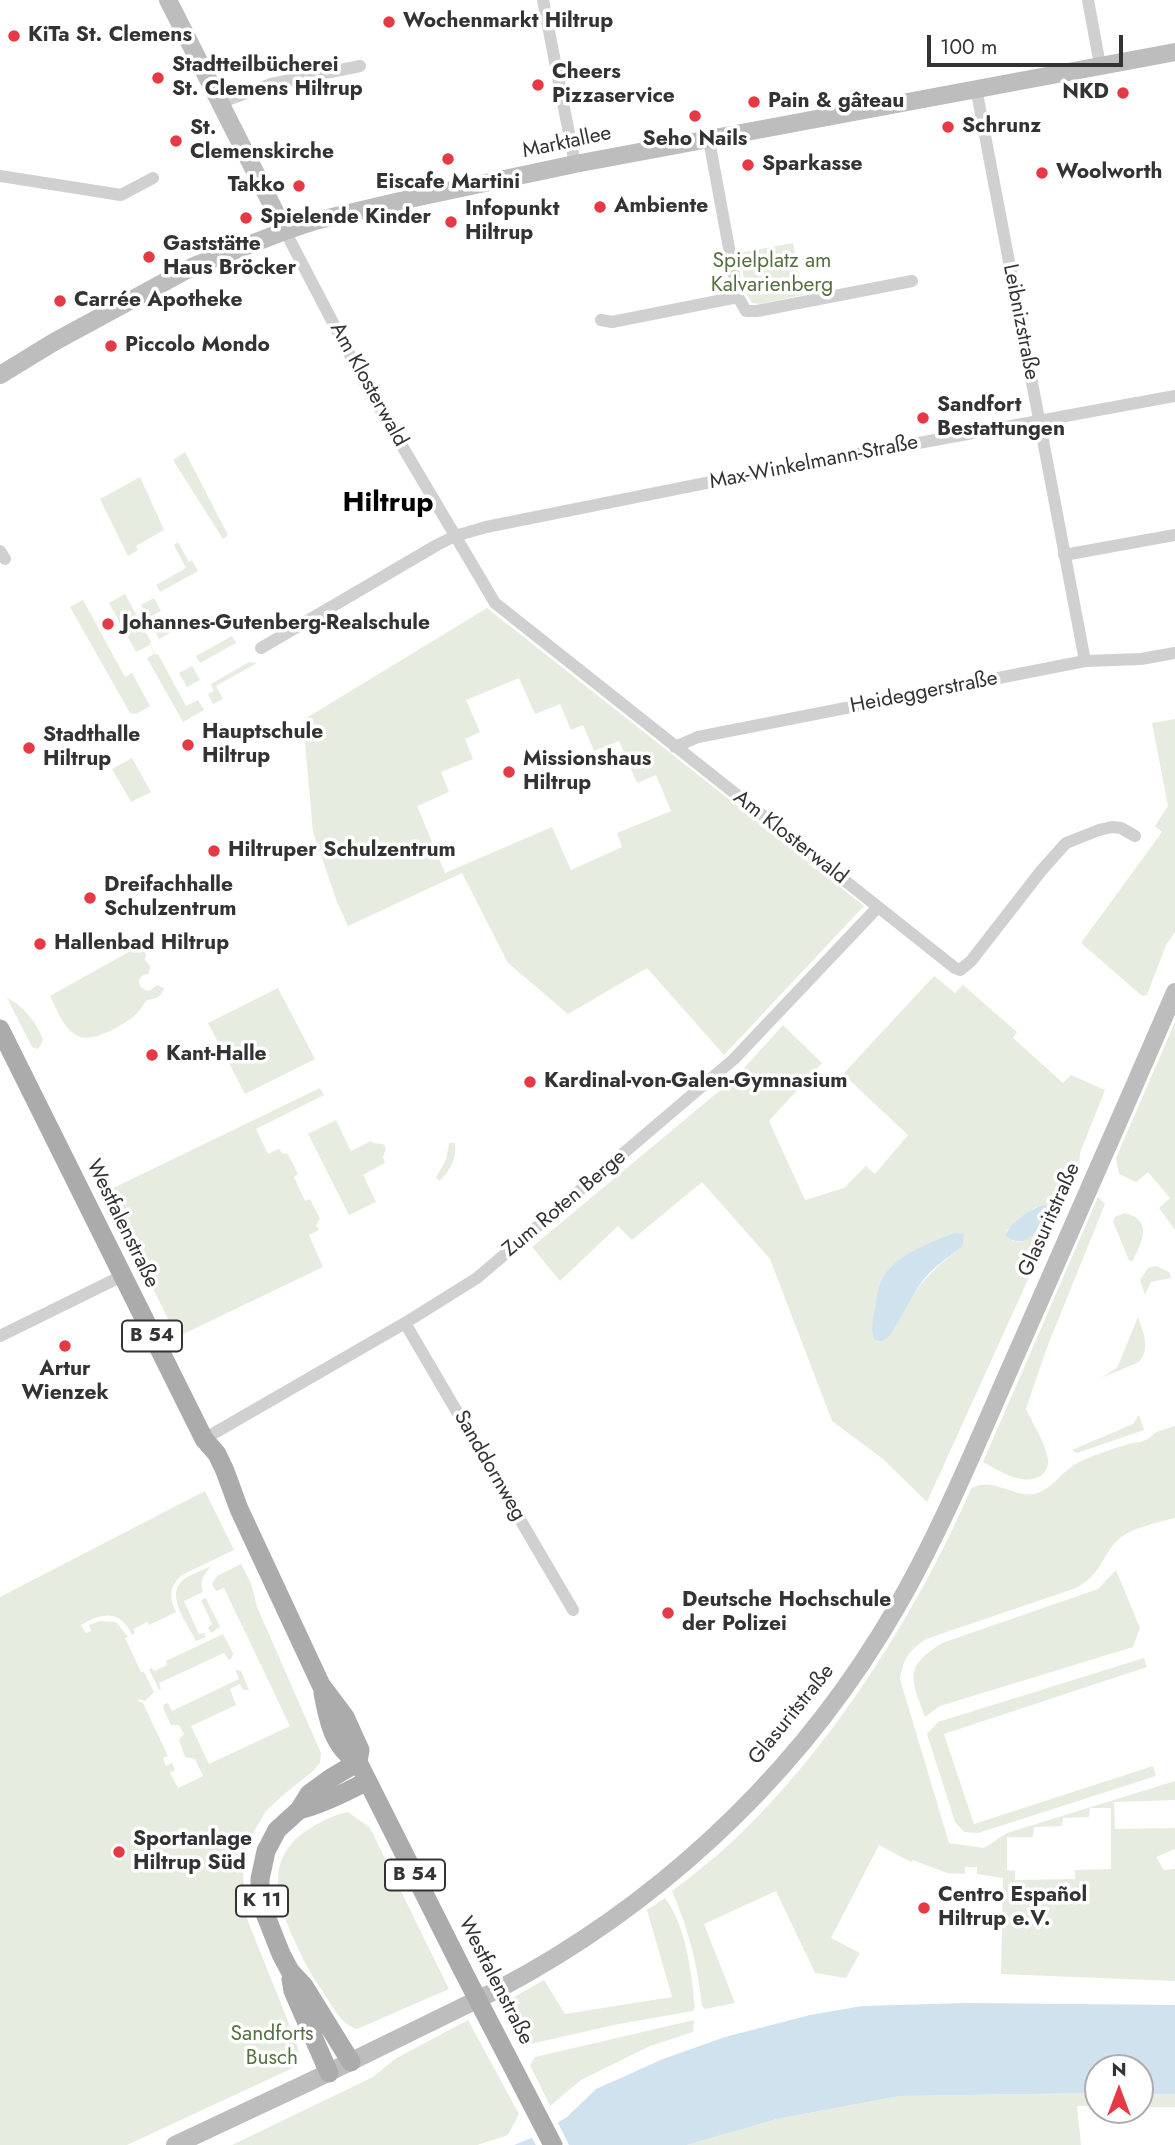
<!DOCTYPE html>
<html>
<head>
<meta charset="utf-8">
<style>
  body { margin:0 }
  #map { position:relative; width:1175px; height:2145px; overflow:hidden; background:#fff; font-family:Jost,sans-serif }
  canvas { display:block }
  .north { position:absolute; left:1084px; top:2054px; width:70px; height:70px; box-sizing:border-box; background:#fff; border:2px solid #adadad; border-radius:50%; rotate:0deg; font-size:19px; font-weight:700; line-height:28px; text-align:center; color:#333 }
  .north::after { content:''; display:block; margin:auto; width:24px; height:32px; background:#e63946; clip-path:polygon(50% 0,100% 100%,50% 72%,0 100%) }
  .scale { position:absolute; left:927px; top:35px; width:196px; height:32px; box-sizing:border-box; border:4px solid #333; border-top:0; padding-left:9px; font-size:21px; line-height:24px; white-space:nowrap; color:#333; -webkit-text-stroke:5px #fff; paint-order:stroke }
</style>
</head>
<body>
<div id="map">
<canvas width="1175" height="2145"></canvas>
<div class="north">N</div>
<div class="scale">100 m</div>
</div>
<script>
const g = document.querySelector('canvas').getContext('2d');
g.lineJoin = 'round';
function fillPath(path, color) {
  g.fillStyle = color;
  g.fill(path, 'evenodd');
}
function strokePath(path, color, width, dash) {
  g.strokeStyle = color;
  g.lineWidth = width;
  g.lineCap = dash ? 'butt' : 'round';
  g.setLineDash(dash || []);
  g.stroke(path);
}
function drawText(font, color, halo, rows, align = 'center') {
  g.font = font + ' Jost,sans-serif';
  g.lineWidth = 7;
  g.setLineDash([]);
  g.textBaseline = 'middle';
  g.strokeStyle = halo;
  g.fillStyle = color;
  for (const [text, x, y, turn = 0] of rows) {
    g.save();
    g.translate(x, y);
    g.rotate((+turn || 0) * Math.PI / 180);
    g.textAlign = isNaN(turn) ? turn : align;
    if (halo) g.strokeText(text, 0, 0);
    g.fillText(text, 0, 0);
    g.restore();
  }
}
const green = new Path2D(`
  M793 243 803 295 760 304 752 303 747 294 739 253Z
  M185 452 228 535 223 539 173 460Z
  M140 477 164 530 136 546 138 550 128 556 100 499Z
  M178 542 189 562 192 560 198 571 160 592 156 585 186 568 174 545Z
  M125 594 151 642 150 644 155 654H158L186 706 198 700 204 710 183 722 147 658 154 654 150 645 136 652 109 603Z
  M154 598 161 611 148 618 141 605Z
  M83 600 125 677 132 673 150 706 136 714 130 713 70 607Z
  M487 608 864 906 724 1055 647 968 568 1014 508 963 462 873 348 926 337 902 313 832 303 720ZM519 678 535 714 560 704 571 730 583 725 594 751 619 741 637 783 656 775 671 811 617 833 622 847 571 870 552 827 445 873 417 806 449 792 441 772 473 759 465 739 480 732 466 700Z
  M165 618 173 631 159 639 152 626Z
  M232 636 236 643 200 663 196 656Z
  M249 662 257 663 216 686 223 699 213 704 208 694 214 691 211 684Z
  M192 666 200 680 187 687 179 673Z
  M1175 719V932L1166 945 1147 995 1142 996 1081 943 1162 832 1155 826 1168 806 1152 723Z
  M132 758 151 792 131 802 112 769Z
  M141 945 146 954 145 960 150 966 149 974C136 974 136 989 149 991L157 985 164 988C162 997 155 999 147 1000 143 1005 139 1012 133 1017 121 1026 93 1043 78 1036 63 1029 57 1009 50 996Z
  M934 976 955 993 963 985 1017 1032 1013 1038 1063 1083 1071 1075 1105 1090 1080 1153 1079 1167 927 1502 883 1459 832 1421 770 1259 702 1182 632 1240 618 1226 560 1281 532 1247 736 1077 783 1025 822 1063 769 1121 805 1200 844 1188 866 1166 875 1174 908 1135 843 1074ZM1037 1206 1021 1242 1013 1241 1005 1236 1007 1230ZM954 1233 962 1247C932 1269 914 1288 897 1322L885 1275 913 1251Z
  M278 988 315 1059 245 1094 208 1023Z
  M7 998C20 1003 40 1025 43 1041L38 1049 32 1047Z
  M1175 1022V1230L1159 1208 1170 1198 1148 1172 1136 1182 1119 1174 1116 1158Z
  M320 1088 324 1095 256 1129 268 1154 279 1149 282 1153 288 1154 298 1174 294 1177 305 1201 310 1199 320 1219 316 1225 319 1230 309 1235 323 1267 177 1337 105 1192Z
  M336 1120 351 1151 371 1141 373 1143 383 1144 386 1148 383 1157 385 1163 363 1175 376 1202 349 1215 308 1134Z
  M449 1143H455C457 1157 450 1172 439 1181L436 1177 446 1160Z
  M1098 1197 1105 1204 1046 1350 1026 1409C1033 1424 1045 1442 1048 1459 1049 1464 1047 1470 1043 1474 1026 1489 998 1470 983 1462Z
  M1124 1213C1154 1219 1142 1243 1132 1262L1129 1260 1113 1222 1115 1217Z
  M1156 1266 1169 1272 1171 1278 1151 1282 1145 1295 1140 1280 1148 1268Z
  M1138 1317C1143 1332 1151 1348 1139 1362L1101 1378 1117 1368Z
  M1139 1415 1144 1430 1077 1453 1072 1450 1133 1424Z
  M1175 1426V1518C1160 1522 1130 1528 1119 1539 1100 1557 1104 1572 1076 1588L926 1639C908 1652 904 1657 900 1679L949 1843 984 1848 1007 1833 1175 1781V1800L1114 1802 1115 1829 1175 1828V1849L1156 1857 1164 1870 1175 1869V1981L1001 1974 1003 1878 977 1874V1867H965V1874L947 1873 913 1860 911 1862 879 1845 831 1938 860 1953 846 1978 815 1973 776 1891 704 1924 735 2003 705 2009 702 2006C697 1962 689 1932 672 1891 689 1878 706 1865 722 1851 826 1758 916 1615 971 1489 990 1475 1014 1498 1034 1494 1051 1490 1060 1474 1074 1465 1087 1457 1126 1443 1141 1442L1148 1439 1156 1432ZM1090 1808H1111V1869L1075 1870V1879L1015 1880V1871L1007 1870V1837H1033L1034 1827 1062 1826 1063 1818 1089 1817Z
  M205 1491 234 1550 182 1575C169 1587 169 1597 176 1612L149 1625 147 1622 133 1629 135 1633 132 1635C120 1610 103 1612 81 1625L86 1633 91 1631 89 1625 100 1621 116 1622 128 1637 125 1638 141 1672H144L154 1692 145 1701 139 1699 138 1701 143 1703 168 1756 163 1758 166 1766 172 1763 175 1770 170 1773 178 1788 203 1776 195 1759 185 1757 179 1740 184 1734 179 1725H171L163 1708 164 1704 168 1703 172 1711 239 1679 235 1670 241 1671 249 1690H243L240 1684 230 1689 236 1705 191 1726 209 1764 290 1726 224 1588 216 1591 212 1584 217 1576 241 1564 251 1583 257 1607 321 1753 320 1763 313 1771 282 1796 266 1811 253 1833 245 1855 243 1870 245 1914 296 2041 300 2056 295 2067 127 2145H0V1597Z
  M211 1566C204 1575 199 1580 203 1592L184 1601 199 1634 204 1633 206 1637 196 1641C189 1626 165 1596 182 1581 190 1574 202 1571 211 1566Z
  M1116 1570 1140 1628 1133 1647 940 1706 925 1717C911 1677 903 1668 942 1643L1098 1589Z
  M206 1598 220 1627 211 1633 208 1628 212 1624 201 1600Z
  M223 1634 233 1653 232 1658 229 1660 224 1653 159 1683 161 1689 159 1690 149 1669 152 1668 154 1671 167 1665 166 1661Z
  M1144 1658 1147 1667 944 1734 974 1824 1153 1766 1156 1776 978 1833 964 1832 955 1822 927 1734 938 1722Z
  M348 1812 370 1828 449 1989 357 2029C340 2024 331 2004 322 1990 309 1973 300 1953 291 1933 275 1894 267 1855 309 1829 320 1822 335 1814 348 1812Z
  M665 1898C687 1928 691 1972 695 2008L693 2011 619 2024 530 2044 522 2041 502 2004 544 1980 565 2014 672 1997 647 1910Z
  M468 2020 519 2114 508 2135 477 2145H232L373 2077 395 2059Z
  M694 2020 693 2032 650 2046 581 2080 550 2106 530 2065 535 2057Z
  M1098 2093V2106H1077L1081 2145H687L777 2119 900 2096Z
  M1140 2094H1175V2107H1140Z`);
const water = new Path2D(`
  M1044 1205 1049 1207V1212C1036 1229 1028 1252 1005 1236 1009 1224 1031 1208 1044 1205Z
  M954 1233 964 1234 962 1247C947 1258 932 1268 921 1283 912 1294 893 1335 886 1339 881 1342 880 1341 875 1340 870 1331 873 1318 875 1308 877 1297 878 1286 884 1276 899 1253 930 1243 954 1233Z
  M967 2003 1175 2005V2094H1140V2068H1098V2093L900 2096 777 2119 687 2145H514L534 2137 567 2117 596 2089 663 2059 725 2037 810 2015 862 2006Z`);
const pier = new Path2D(`
  M556 2119 569 2145H536L530 2134H533Z`);
const street = new Path2D(`
  M543 0 575 164
  M1088 0 1100 65
  M976 88 1085 661
  M220 103 271 84 360 66
  M709 140 738 297 746 311H757L912 281
  M0 176 121 195 153 178
  M285 231 363 380 495 603 955 968 960 970 971 961 1041 871 1066 843 1099 830 1112 827 1121 828 1135 836
  M601 320 612 322 738 297
  M0 551 5 559
  M1064 555 1175 535
  M261 648 437 545 455 536 486 527 766 471 1175 396
  M675 747 698 737 1085 661 1141 659 1175 653
  M405 1323 573 1610
  M0 1336 122 1276
  M204 1439 405 1323 477 1278 734 1059 878 907`);
const secondary = new Path2D(`
  M168 0 285 231
  M0 375 54 342 194 266 285 231 315 221 400 201 575 164 1175 52
  M175 2145 309 2082 497 1990C653 1908 787 1785 880 1635 938 1542 978 1439 1023 1339 1073 1224 1125 1108 1175 992`);
const primary = new Path2D(`
  M0 1029 204 1439 217 1454 225 1471 239 1509 321 1685 345 1717 360 1750 358 1762
  M323 1693C328 1720 333 1747 358 1762L462 1969
  M299 1810C323 1804 345 1793 367 1781
  M291 1979 293 1991 329 2073
  M479 2002 553 2145
  M351 2062 304 1986 290 1971 281 1954 266 1916 260 1894V1879L266 1851 277 1830 299 1810 309 1794 331 1778 358 1762`);
const primaryBridge = new Path2D(`
  M462 1969 479 2002`);
const markers = [
  [389,22,7,"#e63946"],
  [14,36,7,"#e63946"],
  [158,78,7,"#e63946"],
  [538,85,7,"#e63946"],
  [1123,93,7,"#e63946"],
  [754,102,7,"#e63946"],
  [695,116,7,"#e63946"],
  [948,127,7,"#e63946"],
  [176,141,7,"#e63946"],
  [448,159,7,"#e63946"],
  [748,165,7,"#e63946"],
  [1042,173,7,"#e63946"],
  [299,186,7,"#e63946"],
  [600,207,7,"#e63946"],
  [246,218,7,"#e63946"],
  [451,222,7,"#e63946"],
  [149,257,7,"#e63946"],
  [60,301,7,"#e63946"],
  [111,346,7,"#e63946"],
  [923,418,7,"#e63946"],
  [108,624,7,"#e63946"],
  [188,745,7,"#e63946"],
  [29,748,7,"#e63946"],
  [509,772,7,"#e63946"],
  [214,851,7,"#e63946"],
  [90,898,7,"#e63946"],
  [40,944,7,"#e63946"],
  [152,1055,7,"#e63946"],
  [530,1082,7,"#e63946"],
  [65,1346,7,"#e63946"],
  [668,1613,7,"#e63946"],
  [119,1852,7,"#e63946"],
  [924,1908,7,"#e63946"]
];
const shields = [
  [152,1336,60],
  [415,1875,60],
  [262,1901,52]
];
const shieldNames = [
  ["B 54",152,1336],
  ["B 54",415,1875],
  ["K 11",262,1901]
];
const poiNames = [
  ["Wochenmarkt Hiltrup",403,22],
  ["KiTa St. Clemens",28,36],
  ["Stadtteilbücherei",172,66],
  ["St. Clemens Hiltrup",172,90],
  ["Cheers",552,73],
  ["Pizzaservice",552,97],
  ["NKD",1109,93,"right"],
  ["Pain & gâteau",768,102],
  ["Schrunz",962,127],
  ["St.",190,129],
  ["Clemenskirche",190,153],
  ["Seho Nails",695,140,"center"],
  ["Sparkasse",762,165],
  ["Woolworth",1056,173],
  ["Eiscafe Martini",448,183,"center"],
  ["Takko",285,186,"right"],
  ["Ambiente",614,207],
  ["Infopunkt",465,210],
  ["Hiltrup",465,234],
  ["Spielende Kinder",260,218],
  ["Gaststätte",163,245],
  ["Haus Bröcker",163,269],
  ["Carrée Apotheke",74,301],
  ["Piccolo Mondo",125,346],
  ["Sandfort",937,406],
  ["Bestattungen",937,430],
  ["Johannes-Gutenberg-Realschule",122,624],
  ["Hauptschule",202,733],
  ["Hiltrup",202,757],
  ["Stadthalle",43,736],
  ["Hiltrup",43,760],
  ["Missionshaus",523,760],
  ["Hiltrup",523,784],
  ["Hiltruper Schulzentrum",228,851],
  ["Dreifachhalle",104,886],
  ["Schulzentrum",104,910],
  ["Hallenbad Hiltrup",54,944],
  ["Kant-Halle",166,1055],
  ["Kardinal-von-Galen-Gymnasium",544,1082],
  ["Artur",65,1370,"center"],
  ["Wienzek",65,1394,"center"],
  ["Deutsche Hochschule",682,1601],
  ["der Polizei",682,1625],
  ["Sportanlage",133,1840],
  ["Hiltrup Süd",133,1864],
  ["Centro Español",938,1896],
  ["Hiltrup e.V.",938,1920]
];
const streetNames = [
  ["Marktallee",567,143,-12],
  ["Leibnizstraße",1020,322,79],
  ["Am Klosterwald",368,385,61],
  ["Max-Winkelmann-Straße",814,463,-11],
  ["Heideggerstraße",924,693,-11],
  ["Am Klosterwald",790,838,38],
  ["Zum Roten Berge",565,1204,-40],
  ["Glasuritstraße",1050,1220,-66],
  ["Westfalenstraße",122,1224,64],
  ["Sanddornweg",489,1466,60],
  ["Glasuritstraße",792,1715,-51],
  ["Westfalenstraße",495,1981,63]
];
const parkNames = [
  ["Spielplatz am",772,262],
  ["Kalvarienberg",772,286],
  ["Sandforts",272,2035],
  ["Busch",272,2059]
];
const districtNames = [
  ["Hiltrup",388,504]
];
fillPath(green, '#e6ecdf');
fillPath(water, '#cfe2ee');
fillPath(pier, '#fff');
strokePath(street, '#d0d0d0', 12);
strokePath(secondary, '#bdbdbd', 18);
strokePath(primary, '#ababab', 19);
strokePath(primaryBridge, '#ababab', 19);
for (const [x, y, r, color] of markers) {
  const dot = new Path2D();
  dot.arc(x, y, r, 0, 2 * Math.PI);
  g.fillStyle = color;
  g.fill(dot);
  strokePath(dot, '#fff', 2.5);
}
for (const [x, y, w] of shields) {
  const box = new Path2D();
  box.roundRect(x - w / 2, y - 15.5, w, 31, 5);
  g.fillStyle = '#fff';
  g.fill(box);
  strokePath(box, '#333', 2);
}
drawText('bold 19px', '#333', null, shieldNames);
drawText('bold 21px', '#333', '#fff', poiNames, 'left');
drawText('21px', '#333', '#fff', streetNames);
drawText('21px', '#56703f', '#fff', parkNames);
drawText('bold 28px', '#000', '#fff', districtNames);
</script>
</body>
</html>
